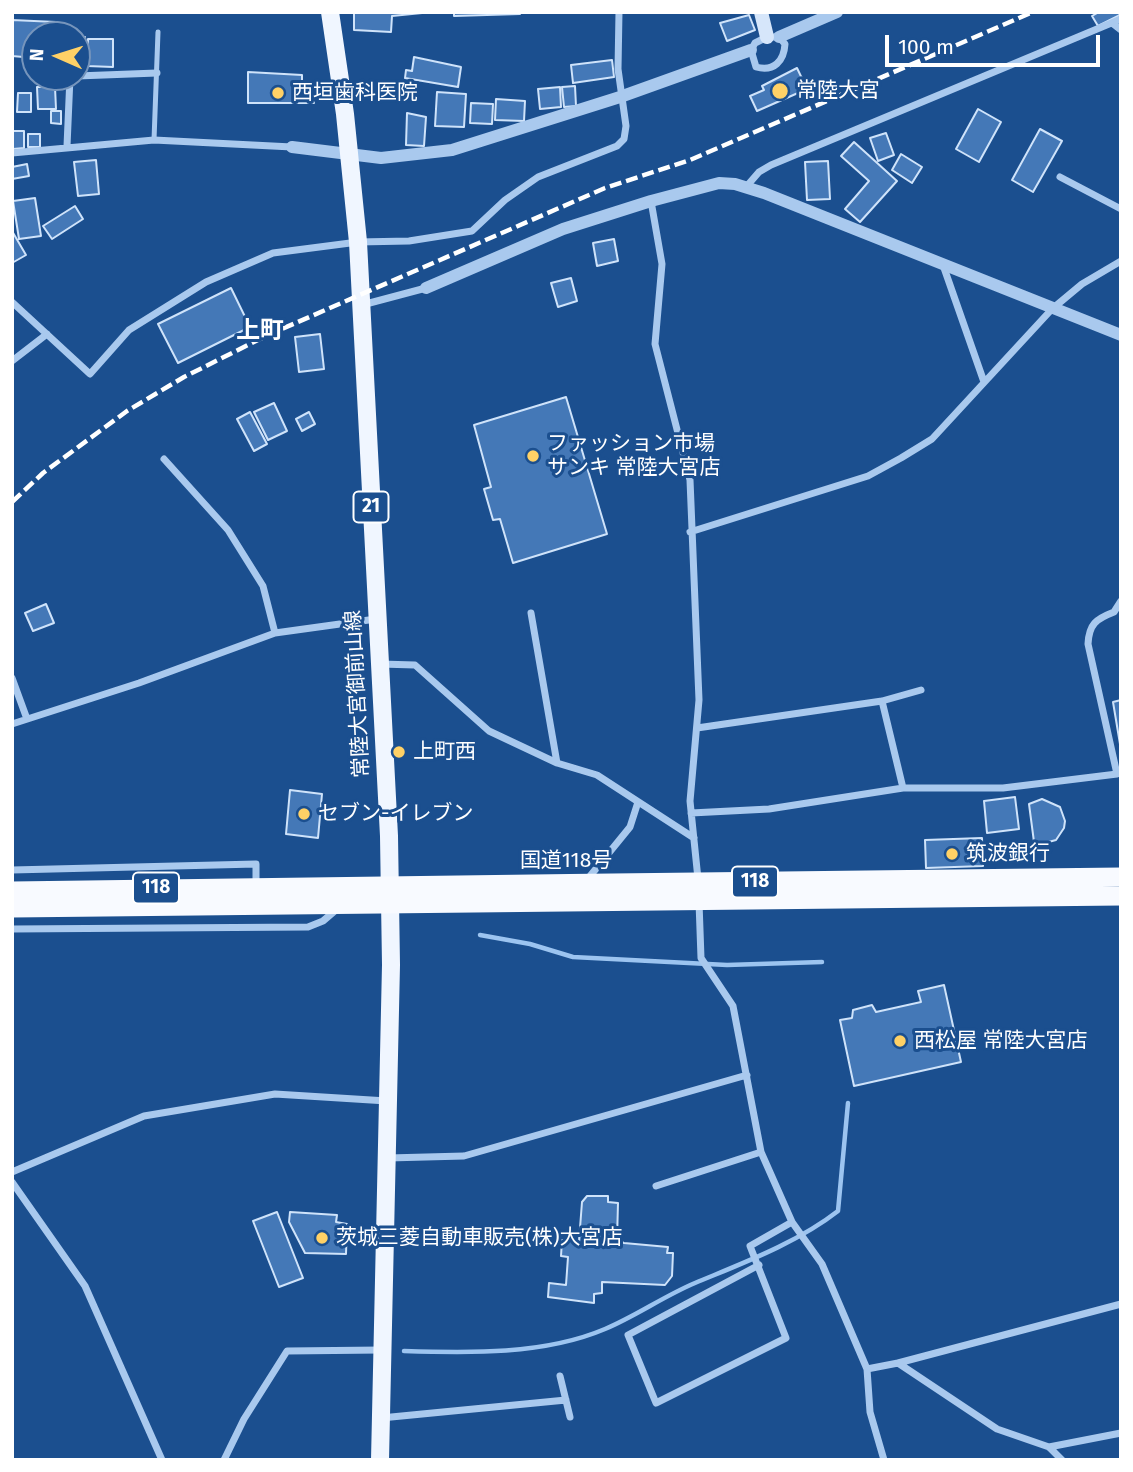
<!DOCTYPE html>
<html>
<head>
<meta charset="utf-8">
<style>
  body { margin:0 }
  #map { position:relative; width:1133px; height:1472px; overflow:hidden; background:#1b4f8f; font-family:"Fira Sans",sans-serif }
  canvas { display:block }
  .frame { position:absolute; inset:0; border:14px solid #fff; pointer-events:none }
  .north { position:absolute; left:21px; top:21px; width:70px; height:70px; box-sizing:border-box; background:#1b4f8f; border:2px solid #7695bc; border-radius:50%; rotate:273deg; font-size:19px; font-weight:700; line-height:28px; text-align:center; color:#fff }
  .north::after { content:''; display:block; margin:auto; width:24px; height:32px; background:#ffd166; clip-path:polygon(50% 0,100% 100%,50% 72%,0 100%) }
  .scale { position:absolute; left:885px; top:35px; width:215px; height:32px; box-sizing:border-box; border:4px solid #fff; border-top:0; padding-left:9px; font-size:21px; line-height:24px; white-space:nowrap; color:#fff; -webkit-text-stroke:5px #1b4f8f; paint-order:stroke }
</style>
</head>
<body>
<div id="map">
<canvas width="1133" height="1472"></canvas>
<div class="frame"></div>
<div class="north">N</div>
<div class="scale">100 m</div>
</div>
<script>
const g = document.querySelector('canvas').getContext('2d');
g.lineJoin = 'round';
function strokePath(path, color, width, dash) {
  g.strokeStyle = color;
  g.lineWidth = width;
  g.lineCap = dash ? 'butt' : 'round';
  g.setLineDash(dash || []);
  g.stroke(path);
}
function fillPath(path, color) {
  g.fillStyle = color;
  g.fill(path, 'evenodd');
}
function drawText(font, color, halo, rows, align = 'center') {
  g.font = font + ' "Fira Sans","Noto Sans JP",sans-serif';
  g.lineWidth = 6;
  g.setLineDash([]);
  g.textBaseline = 'middle';
  g.strokeStyle = halo;
  g.fillStyle = color;
  for (const [text, x, y, turn = 0] of rows) {
    g.save();
    g.translate(x, y);
    g.rotate((+turn || 0) * Math.PI / 180);
    g.textAlign = isNaN(turn) ? turn : align;
    if (halo) g.strokeText(text, 0, 0);
    g.fillText(text, 0, 0);
    g.restore();
  }
}
const stream = new Path2D(`
  M480 935 530 944 573 957 727 965 822 962
  M404 1351C469 1353 544 1355 605 1329 636 1316 664 1296 695 1283 743 1263 797 1243 838 1211L848 1103`);
const building = new Path2D(`
  M354 12H432L392 16 391 32 354 30Z
  M454 12H520V14L454 16Z
  M1099 12H1118L1120 15 1098 26 1092 16Z
  M749 15 755 30 727 41 720 23Z
  M12 20 56 22 55 35H35V58L12 56Z
  M77 37H85L84 64H77Z
  M88 39H113V67L87 66Z
  M414 57 461 67 458 87 405 78 406 70 412 71Z
  M612 60 614 77 573 83 571 65Z
  M797 68 807 89 757 111 750 96 764 90 762 86Z
  M248 72 302 75V83L314 103H248Z
  M575 86 576 106 564 107 562 87Z
  M37 87H55L56 109H38Z
  M560 87 561 107 540 109 538 89Z
  M437 92 466 94 464 127 435 126Z
  M18 93H31V112H17Z
  M496 99 525 101 524 121 495 120Z
  M471 103 493 104 492 124 470 123Z
  M978 109 1001 122 979 162 956 149Z
  M51 111H61V124L51 123Z
  M407 113 426 117 424 146 406 145Z
  M1040 129 1062 141 1033 192 1012 180Z
  M12 131H24V148L13 149Z
  M886 133 894 155 878 161 870 138Z
  M28 134H40V147H28Z
  M854 142 897 181 860 222 845 209 869 181 841 156Z
  M901 154 922 167 912 183 892 170Z
  M96 160 99 194 78 196 74 162Z
  M828 161 830 199 807 200 805 162Z
  M27 164 29 176 12 179V167Z
  M35 198 41 236 19 239 13 201Z
  M75 206 83 219 52 239 43 226Z
  M12 231 26 255 12 263Z
  M614 239 618 261 597 266 593 243Z
  M571 278 577 301 558 307 551 283Z
  M231 288 250 327 178 363 158 324Z
  M320 334 324 369 299 372 295 337Z
  M566 397 607 534 513 563 500 519 493 520 484 489 491 487 474 425Z
  M274 403 287 431 268 440 254 412Z
  M250 412 267 444 254 451 237 419Z
  M309 412 315 424 302 431 296 419Z
  M46 604 54 623 33 631 25 613Z
  M1121 700V750L1113 702Z
  M290 790 322 794 318 838 286 834Z
  M1015 797 1019 829 987 833 984 801Z
  M1042 799 1060 807 1065 821 1064 828 1056 840 1041 844 1034 842 1029 804Z
  M982 838 983 866 926 868 925 840Z
  M944 985 961 1062 854 1086 840 1020 852 1018 853 1010 872 1005 876 1012 921 1002 918 991Z
  M587 1196H608V1202L618 1203 617 1240 624 1243 668 1247 667 1253H673L672 1276 665 1285 602 1282V1293L594 1294V1303L548 1297 549 1283 566 1285 568 1257 561 1256 562 1240 579 1241 582 1202Z
  M277 1212 303 1278 279 1287 253 1221Z
  M290 1212 337 1215 336 1222 347 1224 346 1254 305 1253 289 1222Z`);
const service = new Path2D(`
  M154 140 158 32`);
const minor = new Path2D(`
  M1112 23 1121 30
  M767 37H779L785 44C784 61 774 72 756 67L751 50 755 43Z
  M77 76 157 73
  M67 146 70 77
  M12 153 154 140 292 147
  M1060 177 1121 209
  M746 187 759 172 771 165 1121 19
  M651 201 662 264 655 344 690 480 699 700 690 801 698 879
  M943 265 984 382
  M12 302 90 374 129 330 206 282 273 253 358 242 409 241 472 231 505 200 538 177 617 146 624 139 626 126 618 69 619 12
  M362 305 426 288
  M12 361 47 334
  M164 459 228 530 263 586 275 633
  M690 532 868 476 901 458 932 439 1052 309 1082 284 1121 261
  M531 613 557 763
  M380 664 415 665 489 731 557 763 597 775 694 838
  M12 678 27 719
  M882 701 903 788
  M12 724 139 683 275 633 376 619
  M697 728 882 701 921 690
  M691 813 769 809 903 788H1003L1117 774 1088 644C1089 624 1096 619 1114 612L1121 601
  M12 870 256 864V886
  M586 881 630 827 638 802
  M699 902 701 958 733 1006 761 1152 792 1222 822 1264 867 1369 870 1412 884 1460
  M12 929 308 927 323 921 337 909
  M388 1158 464 1156 747 1075
  M12 1172 144 1116 275 1094 387 1101
  M12 1182 85 1286 162 1460
  M656 1186 761 1152
  M759 1265 628 1335 656 1403 786 1338 750 1246 792 1222
  M898 1363 1121 1304
  M867 1369 898 1363 997 1429 1049 1447 1062 1460
  M560 1376 570 1417
  M381 1418 566 1400
  M1049 1447 1121 1433
  M224 1460 244 1419 287 1351 381 1350`);
const tertiary = new Path2D(`
  M779 37 837 12
  M292 147 381 158 452 150 620 97 751 50
  M426 288 563 229 651 201 719 183 735 184 764 193 1121 335`);
const secondary = new Path2D(`
  M761 12 767 37`);
const primary = new Path2D(`
  M330 12 345 114 358 242 389 836 391 965 380 1460`);
const trunk = new Path2D(`
  M12 891C382 885 751 882 1121 877
  M12 908 1121 896`);
const rail = new Path2D(`
  M12 502 43 473 127 411 184 377 268 335 605 188 690 160 1033 12`);
const markers = [
  [780,91,9,"#ffd166"],
  [278,93,7,"#ffd166"],
  [533,456,7,"#ffd166"],
  [399,752,7,"#ffd166"],
  [304,814,7,"#ffd166"],
  [952,854,7,"#ffd166"],
  [900,1041,7,"#ffd166"],
  [322,1238,7,"#ffd166"]
];
const shields = [
  [371,507,35],
  [755,882,46],
  [156,888,46]
];
const shieldNames = [
  ["21",371,507],
  ["118",755,882],
  ["118",156,888]
];
const poiNames = [
  ["常陸大宮",796,91],
  ["西垣歯科医院",292,93],
  ["ファッション市場",547,444],
  ["サンキ 常陸大宮店",547,468],
  ["上町西",413,752],
  ["セブン-イレブン",318,814],
  ["筑波銀行",966,854],
  ["西松屋 常陸大宮店",914,1041],
  ["茨城三菱自動車販売(株)大宮店",336,1238]
];
const streetNames = [
  ["常陸大宮御前山線",358,694,-93],
  ["国道118号",566,861]
];
const quarterNames = [
  ["上町",260,331]
];
strokePath(stream, '#9cc4f0', 4.5);
fillPath(building, '#4478b7');
strokePath(building, '#cfe3fa', 2);
strokePath(service, '#a9c9ee', 5);
strokePath(minor, '#a9c9ee', 7);
strokePath(tertiary, '#a9c9ee', 12);
strokePath(secondary, '#d6e6fa', 14);
strokePath(primary, '#f0f6ff', 18);
strokePath(trunk, '#f8faff', 19);
strokePath(rail, '#fff', 4.5, [12, 5]);
for (const [x, y, r, color] of markers) {
  const dot = new Path2D();
  dot.arc(x, y, r, 0, 2 * Math.PI);
  g.fillStyle = color;
  g.fill(dot);
  strokePath(dot, '#1b4f8f', 2.5);
}
for (const [x, y, w] of shields) {
  const box = new Path2D();
  box.roundRect(x - w / 2, y - 15.5, w, 31, 5);
  g.fillStyle = '#1b4f8f';
  g.fill(box);
  strokePath(box, '#fff', 2);
}
drawText('bold 19px', '#fff', null, shieldNames);
drawText('21px', '#fff', '#1b4f8f', poiNames, 'left');
drawText('21px', '#fff', '#1b4f8f', streetNames);
drawText('bold 24px', '#fff', '#1b4f8f', quarterNames);
</script>
</body>
</html>
